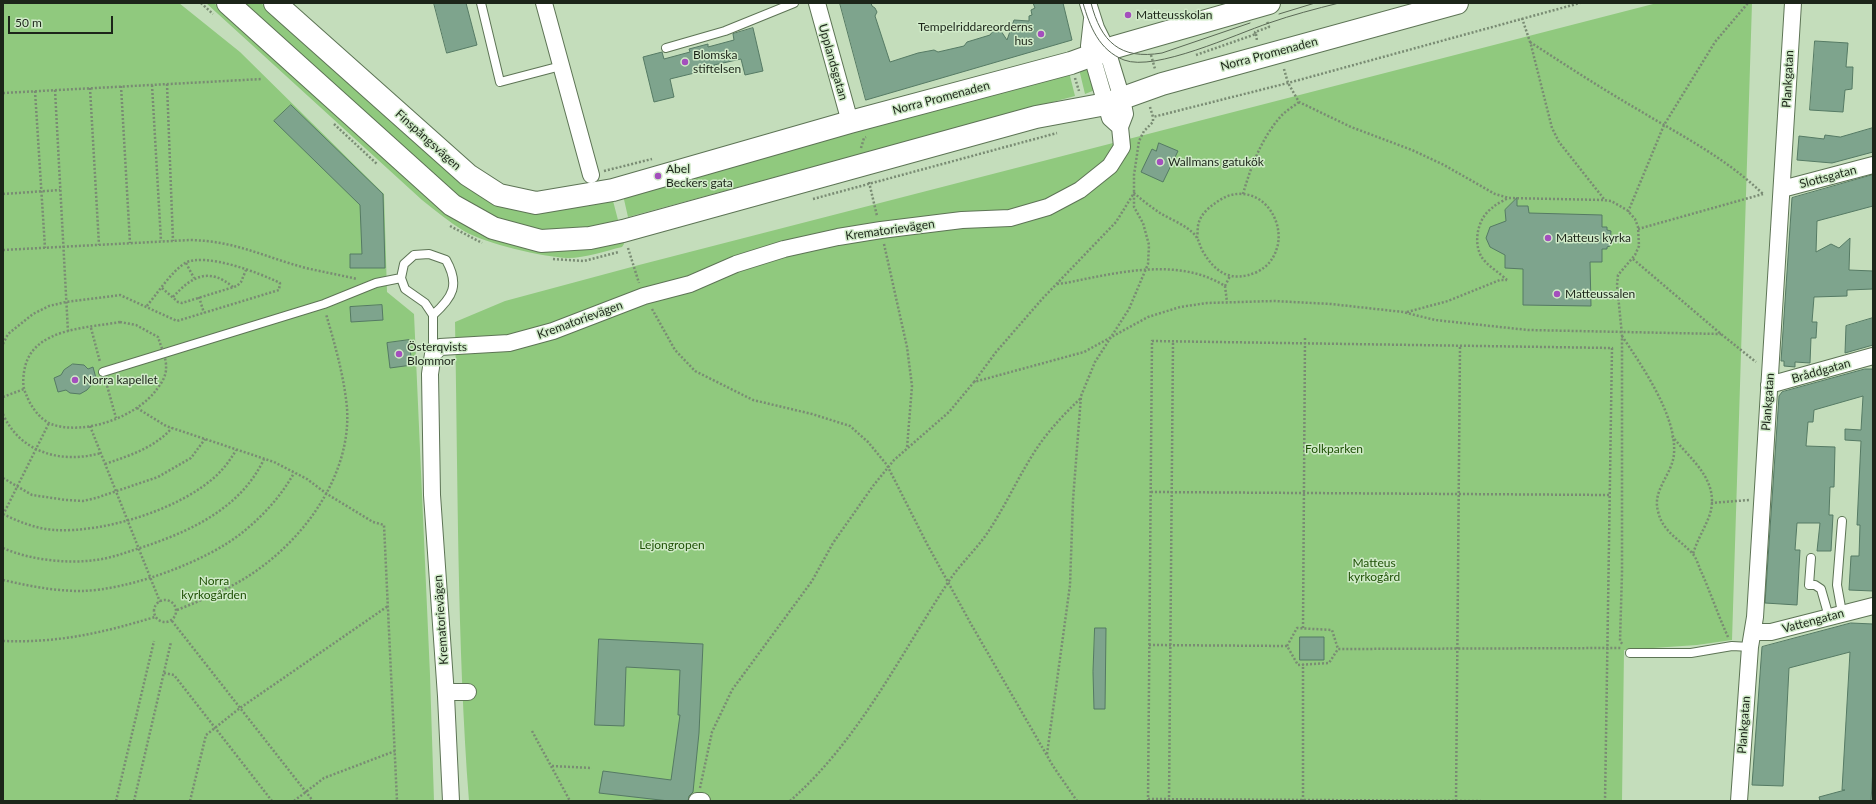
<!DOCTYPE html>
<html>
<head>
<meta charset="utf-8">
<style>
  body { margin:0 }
  #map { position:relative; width:1876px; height:804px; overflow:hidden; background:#c4ddbb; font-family:Lato,sans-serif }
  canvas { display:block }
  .frame { position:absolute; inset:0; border:4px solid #1c2519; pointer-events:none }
  .scale { position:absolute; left:8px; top:16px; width:105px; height:18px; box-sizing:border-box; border:2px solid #1c2519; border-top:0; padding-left:5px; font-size:12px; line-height:14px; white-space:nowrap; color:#1c2519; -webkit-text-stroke:3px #d0eac8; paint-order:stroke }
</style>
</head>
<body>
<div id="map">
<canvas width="1876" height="804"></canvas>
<div class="frame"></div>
<div class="scale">50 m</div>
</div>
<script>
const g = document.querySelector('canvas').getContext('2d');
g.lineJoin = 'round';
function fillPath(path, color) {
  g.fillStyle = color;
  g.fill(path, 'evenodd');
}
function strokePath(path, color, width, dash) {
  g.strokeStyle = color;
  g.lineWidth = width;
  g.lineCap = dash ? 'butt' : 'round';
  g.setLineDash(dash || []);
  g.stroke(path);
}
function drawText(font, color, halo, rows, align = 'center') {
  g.font = font + ' Lato,sans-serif';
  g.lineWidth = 3;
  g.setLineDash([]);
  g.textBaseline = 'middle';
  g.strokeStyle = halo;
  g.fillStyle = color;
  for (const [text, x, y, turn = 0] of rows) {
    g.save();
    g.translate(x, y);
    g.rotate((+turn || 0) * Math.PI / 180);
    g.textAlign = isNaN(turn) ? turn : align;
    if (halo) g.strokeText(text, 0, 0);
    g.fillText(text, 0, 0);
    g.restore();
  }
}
const green = new Path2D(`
  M3 3H179L240 52 384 194 387 292 414 314 430 675 434 801H3Z
  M206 3H214L430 198 468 227 623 240 624 244 622 247C605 251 586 258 568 258 543 257 486 244 464 231 449 222 436 211 422 200Z
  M238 3H261L471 190 492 202 612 197 618 220 586 229 570 231 527 230 465 205Z
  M1657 3H1752L1732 640 1697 645 1624 650 1622 801H469C457 642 458 481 455 322L505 301 639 265Z
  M1087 67 1095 90 1085 94 1079 69Z
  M1069 72 1075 96 628 217 623 195Z`);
const building = new Path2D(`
  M434 3H466L477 45 447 53Z
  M840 3H871L872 6 875 8 877 12 875 16 890 62 918 53 934 50 938 52 964 46 967 42 990 35 993 31 999 28 1007 40 1014 20 1029 21V16L1032 15 1031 10 1035 8 1033 3H1063L1072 40 866 100Z
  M753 28 763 71 745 75 741 59 714 65 715 68 670 79 674 97 654 102 643 57 662 52 664 59 690 52 689 49 708 44V47L734 40 733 34Z
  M1815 41 1848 43 1846 67H1853L1852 89 1845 90 1843 112 1810 110Z
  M291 105 383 194 385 268H350V254H362L360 205 274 121Z
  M1873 128V152L1832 163 1797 160 1799 136 1824 139 1825 135 1840 137Z
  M1159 143 1178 151 1163 182 1141 172 1152 149 1156 151Z
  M1873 175V206L1817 221 1816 252 1831 244 1839 248 1850 238 1849 270 1873 271V289L1847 290V296L1814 297 1812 322H1817L1816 338H1811L1810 363 1795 362V367L1784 366V361H1781L1792 198Z
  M1517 198V206H1528L1529 213 1602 215V227H1607V230L1611 231 1610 246 1607 247V249H1602V262H1590L1591 306 1523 305V269L1505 268V255L1490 247 1486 238 1490 227 1506 221 1505 210Z
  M382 305 383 320 351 322 350 307Z
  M1873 318V345L1845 353 1846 326Z
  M409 340 412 365 390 368 387 343Z
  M73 364 84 365 88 369 93 367 97 382 93 383 87 390 80 394 70 393 66 390 58 392 54 378 61 375 64 370Z
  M1865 369H1873V591L1849 590 1851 556H1859L1860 525H1857L1861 441 1845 440V429L1861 430 1863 396 1814 410 1813 422H1808L1806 446 1835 447 1834 487H1830L1829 515H1833L1831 551H1817L1820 523H1797L1795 550H1800L1797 605 1765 603 1779 396 1782 392Z
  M1851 623 1873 624V768L1871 801H1820L1819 797 1845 790H1842L1850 652 1789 668 1783 786 1752 785 1762 647Z
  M1095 628H1106L1105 709H1094L1093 672Z
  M1300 637H1324V660H1300Z
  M599 639 703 644 699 733 693 792 689 796 688 801H669L599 793 603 771 671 780 680 715H678L680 670 626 667 624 726 595 725Z`);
const path = new Path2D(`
  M201 3 213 14
  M1522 18 1531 45 1552 128 1559 142 1604 199
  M1256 34 1257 41
  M1530 42C1567 66 1604 90 1642 112 1684 137 1727 159 1763 194
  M1151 55 1155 69
  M1196 55 1256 34 1255 32 1269 27 1267 21
  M1284 69 1288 83 1299 102 1351 127 1412 150 1444 165 1495 194 1509 198 1604 200 1611 201 1627 210 1635 219 1638 227 1639 246 1635 255 1618 275 1617 285 1622 335V573L1620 641 1623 645
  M1075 78 1079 91
  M167 84 173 241
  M152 85 161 241
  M121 86 130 243
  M90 88 99 245
  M55 90 68 332
  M35 91 45 248
  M3 93 262 79
  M1150 107 1153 117 1288 83 1580 3
  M334 124 377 164
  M861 148 864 138 866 137
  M604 171 652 159
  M869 182 877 216
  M3 194 60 190
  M1243 194C1251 166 1262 137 1282 115 1287 110 1294 106 1299 102
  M813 199 1057 133
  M1628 212 1664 125 1715 42 1748 3
  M450 226 482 243
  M1638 229 1763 194
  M884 244 907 347 912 386 907 448
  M628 248 639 283
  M3 250 190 240C236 241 264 257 306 268 323 272 340 275 357 279
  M553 259 584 261 619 252
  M1633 259 1721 334 1756 362
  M186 263 194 278
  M1507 280C1500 273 1486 265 1481 256 1473 241 1478 218 1492 208 1496 204 1503 201 1508 198
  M1057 284C1068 283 1079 280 1090 278 1135 269 1185 261 1225 286L1227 302
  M1225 286 1230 276
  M162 288 178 302 182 303 237 286 241 282 246 270
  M173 297C192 276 209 267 233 287
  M199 297 204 313
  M652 309 675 350 695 371 753 400 812 414 850 426 868 442 887 465 927 544 971 624 1053 766 1077 801
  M1407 312 1448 301 1500 280H1507
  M120 322 136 325 158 337C161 347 167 359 166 369 166 376 161 384 157 389 137 417 84 436 51 424 39 419 30 405 26 394 22 386 23 376 25 367 34 328 88 328 120 322Z
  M91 328 100 362
  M1622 336C1642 366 1677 416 1674 454 1672 475 1652 490 1658 511 1662 531 1679 539 1692 553 1696 557 1698 564 1700 569 1710 591 1718 615 1728 637
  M3 344 8 334 33 314 49 306 66 302 120 295 177 321 279 290 280 283C260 273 205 252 185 263 171 272 157 294 146 307
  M106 382 116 418
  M974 382 996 352 1043 298 1116 222 1134 193C1142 200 1151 207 1160 213 1170 219 1183 224 1192 232 1198 237 1199 243 1202 250 1215 273 1231 283 1257 272 1269 266 1275 257 1278 244 1282 222 1267 195 1242 194 1231 193 1222 198 1214 204 1208 208 1201 215 1199 222 1197 227 1198 233 1197 238
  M3 397 24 389
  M137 408 166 426 274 462 307 479 327 494 373 522 384 525 397 801
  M3 414C20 453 62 464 101 453
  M90 426 160 602
  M1672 436C1690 459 1720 480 1710 514 1705 528 1697 540 1693 554
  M105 464C131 455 154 448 172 428
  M3 478 32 495 66 500 83 501 96 498 158 477 191 458 205 439
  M1151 492 1610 495
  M1711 503 1749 500
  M3 514C19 522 37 529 55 530 104 533 182 509 218 474 225 467 231 459 236 450
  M3 515 49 423
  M3 548C30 560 67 564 96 560 112 558 127 552 143 547 191 531 241 508 264 459
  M3 580C29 586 54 591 81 591 129 590 206 562 243 532 264 515 281 496 294 473
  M154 611a11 11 0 1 1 22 0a11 11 0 1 1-22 0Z
  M177 610C197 602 217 594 235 584 296 551 352 480 347 408 344 376 335 345 326 314
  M172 621 313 801
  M1303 628 1305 338
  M3 641C60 643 101 633 155 617
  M1149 645 1287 646 1298 665 1329 663 1338 649 1621 648
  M1287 646 1297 628 1332 630 1338 649
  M164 673 174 675 272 801
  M532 731 570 801
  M1047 754 1070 585 1073 500 1081 396 1095 362 1129 309 1148 264 1149 245 1143 223 1134 207V175L1139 141 1144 131 1153 122V117
  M552 766 592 768
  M700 788 712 732 732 690 812 581 833 543 873 486 894 460 949 412 974 382 1084 352 1148 317 1180 307 1207 303 1274 301 1331 304 1403 312 1435 320 1528 330 1721 334
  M1148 799 1481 801
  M116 801 154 641
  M134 801 171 642
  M190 801 206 735 240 708 388 606
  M294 801 324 778 395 751
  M790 801C858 741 898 659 947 584 959 565 976 550 988 532 1006 505 1019 475 1037 448 1049 430 1065 413 1081 398
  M1148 801 1152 341 1612 348 1605 801
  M1169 801 1173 342
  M1303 801V664
  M1456 801 1460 346`);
const service = new Path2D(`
  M481 3 500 82 561 66
  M666 48 725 31 794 3
  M433 353V315C453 297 460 285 446 260L429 254 414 255 404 264 401 278 405 289 425 303 433 315
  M103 372 324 304 376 283 401 278
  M1842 521 1837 585 1842 613
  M1811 558 1809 585H1815L1821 589 1829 617
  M1630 653H1691L1732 646 1750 647`);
const minor = new Path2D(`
  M544 3 591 175
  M817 3 850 122
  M1092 19 1089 46 1110 118 1120 127
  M1782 189 1873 165
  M1769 385 1873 356
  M1753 632H1771L1873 606
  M446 692H468
  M451 801 446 696 432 495 430 374 433 354 440 347 509 343 553 331 644 296 690 284 736 264 784 249 838 237 881 230 962 220 1010 218 1048 207 1080 190 1110 166 1122 147 1120 127 1125 114 1122 99 1107 50 1096 28 1088 3
  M697 801H702
  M1739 801 1750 647 1755 617 1793 3`);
const secondary = new Path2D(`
  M228 3 452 205 493 228 541 241 590 238 623 231 1036 117 1106 104 1162 84 1457 3
  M275 3 468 175 499 195 536 203 613 190 850 122 1071 63 1115 47 1269 3`);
const tram = new Path2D(`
  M1083 3C1090 27 1099 50 1124 60 1155 72 1236 34 1269 23 1292 15 1315 9 1339 3
  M1091 3C1101 42 1120 60 1162 53L1250 23
  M1279 14 1315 3`);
const markers = [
  [1128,15,4,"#a44fbd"],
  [1041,34,4,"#a44fbd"],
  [685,62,4,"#a44fbd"],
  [1160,162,4,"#a44fbd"],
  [658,176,4,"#a44fbd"],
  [1548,238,4,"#a44fbd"],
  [1557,294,4,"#a44fbd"],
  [399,354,4,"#a44fbd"],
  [75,380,4,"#a44fbd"]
];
const poiNames = [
  ["Matteusskolan",1136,15],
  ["Tempelriddareorderns",1033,27,"right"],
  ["hus",1033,41,"right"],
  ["Blomska",693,55],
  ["stiftelsen",693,69],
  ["Wallmans gatukök",1168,162],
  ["Abel",666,169],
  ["Beckers gata",666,183],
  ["Matteus kyrka",1556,238],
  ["Matteussalen",1565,294],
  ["Österqvists",407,347],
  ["Blommor",407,361],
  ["Norra kapellet",83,380]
];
const streetNames = [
  ["Norra Promenaden",1269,54,-15],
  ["Upplandsgatan",833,62,74],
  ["Plankgatan",1788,79,-87],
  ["Norra Promenaden",941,98,-15],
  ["Finspångsvägen",428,140,42],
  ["Slottsgatan",1828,177,-15],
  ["Krematorievägen",890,230,-8],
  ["Krematorievägen",580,320,-20],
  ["Bråddgatan",1821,371,-16],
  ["Plankgatan",1768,402,-86],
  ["Krematorievägen",441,620,-94],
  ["Vattengatan",1813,621,-15],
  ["Plankgatan",1744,725,-86]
];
const parkNames = [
  ["Folkparken",1334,449],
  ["Lejongropen",672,545],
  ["Matteus",1374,563],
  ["kyrkogård",1374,577],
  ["Norra",214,581],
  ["kyrkogården",214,595]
];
fillPath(green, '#90c97e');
fillPath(building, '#7ea48d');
strokePath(building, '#557a64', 1);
strokePath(service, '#5d7455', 10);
strokePath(minor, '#5d7455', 18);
strokePath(secondary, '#5d7455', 24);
strokePath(path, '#798b73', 2.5, [2, 2]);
strokePath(service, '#fff', 8);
strokePath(minor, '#fff', 16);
strokePath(secondary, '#fff', 22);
strokePath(tram, '#5a6955', 1);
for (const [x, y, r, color] of markers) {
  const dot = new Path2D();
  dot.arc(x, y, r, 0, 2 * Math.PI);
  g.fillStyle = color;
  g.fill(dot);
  strokePath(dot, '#d0eac8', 1.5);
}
drawText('12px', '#1c2519', '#d0eac8', poiNames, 'left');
drawText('12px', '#1c2519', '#d0eac8', streetNames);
drawText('12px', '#1f5106', '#d0eac8', parkNames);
</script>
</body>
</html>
